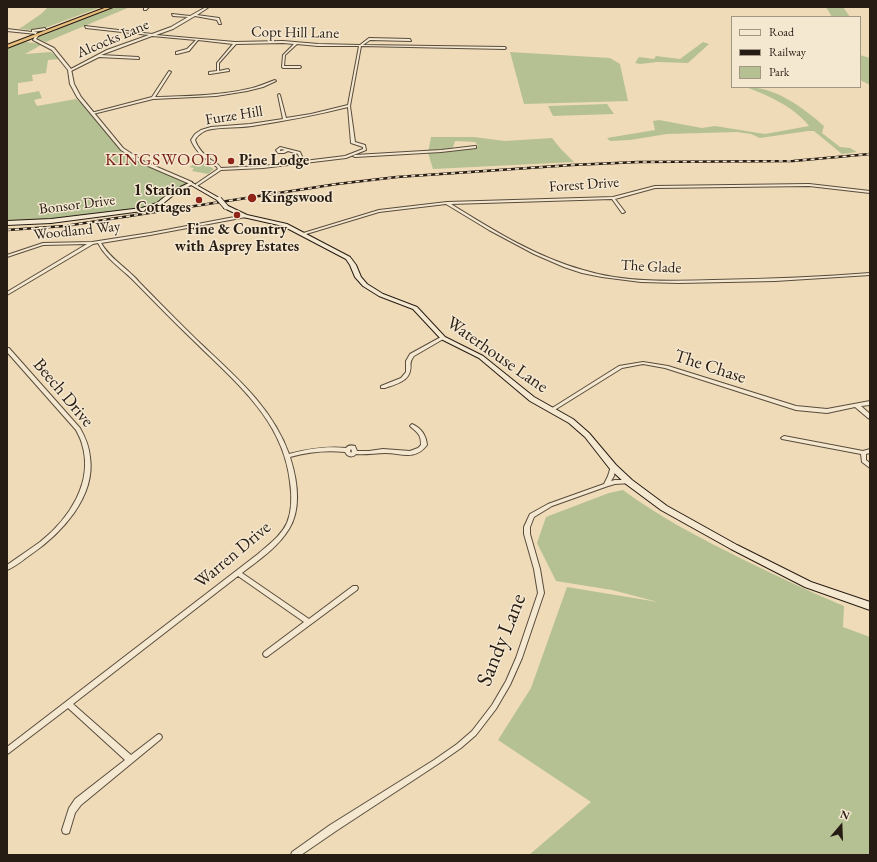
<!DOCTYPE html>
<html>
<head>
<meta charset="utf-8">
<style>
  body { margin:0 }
  #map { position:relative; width:877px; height:862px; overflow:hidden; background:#efdbb8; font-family:"EB Garamond",serif }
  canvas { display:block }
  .frame { position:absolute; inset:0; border:8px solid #271c13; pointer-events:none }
  .legend { position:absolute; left:731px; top:16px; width:130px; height:72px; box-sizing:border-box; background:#f5e8d1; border:1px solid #a39685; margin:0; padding:5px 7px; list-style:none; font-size:12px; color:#271c13 }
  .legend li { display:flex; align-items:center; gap:8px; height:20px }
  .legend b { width:20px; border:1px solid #a39685 }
  .north { position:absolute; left:821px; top:806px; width:40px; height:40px; -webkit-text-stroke:3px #f5e8d1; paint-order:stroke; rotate:19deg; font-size:11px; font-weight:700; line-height:16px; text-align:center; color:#271c13 }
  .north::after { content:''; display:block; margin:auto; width:14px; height:18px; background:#271c13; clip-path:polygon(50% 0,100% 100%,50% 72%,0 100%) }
</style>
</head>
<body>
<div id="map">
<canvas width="877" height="862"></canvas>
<div class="frame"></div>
<ul class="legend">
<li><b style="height:5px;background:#f5e8d1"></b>Road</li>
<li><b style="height:5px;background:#271c13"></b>Railway</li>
<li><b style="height:11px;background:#b5c192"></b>Park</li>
</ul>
<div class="north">N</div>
</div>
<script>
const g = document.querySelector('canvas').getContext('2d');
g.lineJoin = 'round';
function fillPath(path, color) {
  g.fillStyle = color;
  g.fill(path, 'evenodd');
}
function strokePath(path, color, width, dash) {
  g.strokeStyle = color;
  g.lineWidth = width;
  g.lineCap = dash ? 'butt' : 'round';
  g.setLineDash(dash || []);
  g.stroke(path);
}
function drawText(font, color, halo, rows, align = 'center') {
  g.font = font + ' "EB Garamond",serif';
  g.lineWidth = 3;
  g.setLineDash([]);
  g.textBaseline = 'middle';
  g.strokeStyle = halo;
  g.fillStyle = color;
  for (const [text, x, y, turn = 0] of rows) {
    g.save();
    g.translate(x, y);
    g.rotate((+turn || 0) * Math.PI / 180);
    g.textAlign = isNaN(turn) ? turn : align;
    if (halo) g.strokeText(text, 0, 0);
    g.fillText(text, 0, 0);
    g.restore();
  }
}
const green = new Path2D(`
  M48 7H101L42 29 30 30 19 29 41 14Z
  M114 7H130L46 42 36 38Z
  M826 7H843L850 17H832Z
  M26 42 43 44 25 54 51 52 60 59 48 60 46 73 32 75 33 81 18 83V95L39 91 42 98 34 100 37 106 76 99 93 113 122 149 142 162 191 183 153 206 97 215 7 223V48Z
  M703 42 709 44 688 63 657 62 640 64 635 63 639 57 654 59 656 56 680 59Z
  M510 52 610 58 620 64 628 101 524 104Z
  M860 55 870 58V85L860 80Z
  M746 87C776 87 802 107 824 126L822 133 840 147 850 148 857 152 842 154 814 131H808L760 138 751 134 737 132 667 134 630 140 610 141 607 138 655 130 653 121 659 120 702 128 715 126 765 134 809 126C793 106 769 96 746 87Z
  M607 104 614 114 553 116 548 106Z
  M431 137H474L505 141 552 138 560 148 574 162 433 169 428 153ZM455 141 475 142 478 146 476 148 452 150Z
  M201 161 214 169 208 174 192 171 194 168 189 167Z
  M623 490C661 518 702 539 744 560 777 576 810 592 844 606L843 627 870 637V855H529L591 802 498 740 531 688 567 587 658 602 612 590 556 581 537 543 546 517 609 493Z`);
const minor = new Path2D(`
  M146 7H149L146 10H144V8Z
  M206 7H209L197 15 219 18 221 24H219L217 20 195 16 173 29 156 35 235 42 283 41 318 44 360 45 369 38 410 39 411 41 370 40 363 45 505 47 506 48 505 49 361 46 350 106 355 142 365 145 366 150 346 158 263 168 221 170 197 186H196V184L218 169 217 167C206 159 196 153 191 140L195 134 201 130 211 127 250 124 283 119 278 95 279 94 280 95 286 118 311 114 348 105 359 46H318L297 44 285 55 284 66H300L301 67 300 68H283L282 67 283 55 294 44 283 43 236 44 219 63V71L228 69 229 70V71L210 74H209V72L217 71V63L233 44 198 40 189 51 177 54H176V52L187 49 196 40 152 36 109 52 101 55 138 57 139 58V59L99 57 71 71 69 70 107 50 149 35 86 28 85 26 152 34 171 27 188 17 173 16 172 14 190 16ZM348 107 351 143 363 147V149L345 156 304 161 300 152 280 147 276 150 278 153H284L288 151 298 154 301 161 263 166 221 168C218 164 215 162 211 160 204 154 198 149 195 140 198 134 205 130 212 129 225 127 238 128 252 126 284 121 316 115 348 107ZM281 149 285 150 280 151V150Z
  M169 71 171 72 155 97C186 96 218 96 248 89 258 87 266 83 275 80L276 81 263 87 247 91 216 96 153 99 93 114 91 113 152 97Z
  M475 146H476V148L441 152 355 157 353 156 355 155 441 150Z
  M809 184 870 191V193L809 186 655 188 615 199 625 212 623 213H622L612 199 451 204C493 230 536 257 583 270 625 283 670 281 713 280 765 279 818 277 870 273V275L775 281 679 283 641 282 602 277 582 273 564 267 534 254 489 230 446 204 379 212 303 235H302L300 234 379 210 447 202 613 197 655 186Z
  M245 215 247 216 246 217 150 235 101 243C108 255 118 262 128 271 132 275 136 278 139 282 159 302 179 323 200 343 235 376 272 407 289 454 308 449 326 446 346 448 348 445 352 445 355 446L357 451H369L383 449 410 451 418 448 421 445C421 433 417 433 410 426L412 424C421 428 426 435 427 445 415 461 401 453 385 453 375 453 366 455 356 454 354 457 350 457 347 455L345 452C326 450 308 452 290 457 297 479 302 508 289 529 278 547 259 560 242 573L309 619 353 586H357L358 588 357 590 268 656 266 657 264 656 263 654 264 652 304 622 238 576 73 704 131 755 157 735 159 734 161 735 162 737 161 739 81 805 75 813 69 833 66 834 63 833 62 830 69 808 75 799 125 760 68 708 9 753 7 754V747L258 554C268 545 281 536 287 523 292 511 292 495 290 482 283 419 235 382 193 340 173 321 153 300 133 280 121 268 106 259 98 243L93 244 7 295V292L87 244 43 245 7 257V255L43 243 92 242 150 233ZM351 449 352 451 351 453 350 451Z
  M441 337H445V338L414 356C408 364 412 364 410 371 408 382 393 385 385 388H381V386L401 378 406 372V361L410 354Z
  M7 348H9L80 428C85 437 89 446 90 457 96 497 61 534 30 555 23 560 15 567 7 570V565C18 557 29 550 40 542 69 519 94 482 82 444 81 439 78 434 76 430L7 352Z
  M643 362 668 366 796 406 827 409 870 401V405L861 406 870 414V419L868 418 855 407 827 413 796 410 665 368 643 364 622 368 553 411 551 412 549 410 619 366Z
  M784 436 863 451 870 449V453L866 454V460L870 463V468L862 462 861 454 782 439 781 438Z
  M613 465 615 466 616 467 614 476 611 481 615 480H629L631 481 632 482 631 483 615 484 608 486 552 506 534 517 530 527V534L540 569 544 593 522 658 510 685 496 709 476 735 461 748 438 764 336 831 301 855H291L292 852 330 825 434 760 457 744 472 731 492 705 506 681 516 658 538 593 534 569 524 534V527L529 516 530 514 548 504 604 484 608 476 611 466Z`);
const tertiary = new Path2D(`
  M45 28 46 30 33 32H37L36 34 7 31V29L32 32V30Z
  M36 34 39 35 36 39 54 48 71 69 74 84 81 97 123 148 143 161 192 182V184H190L141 163 121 150 77 97 70 84 68 70 52 50 33 40Z`);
const secondary = new Path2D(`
  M191 182 221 199 217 200 191 185 176 193 161 205 142 211 51 223 7 225V221L51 219 142 208 157 203 172 191Z
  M226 205 247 215 287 224 350 257 356 265 361 277 367 284 383 294 417 307 445 337 483 356 534 397 573 419 589 433 616 465 632 480 667 506 737 545 811 582 870 602V610L805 587 731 549 661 510 626 484 610 469 585 437 569 423 530 401 479 358 441 339 413 309 379 296 363 286 355 277 350 265 346 259 283 226 243 217 224 208V206Z`);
const trunk = new Path2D(`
  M107 7H113L7 48V45Z`);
const rail = new Path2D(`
  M7 230 65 226 337 184 397 177 572 165 638 162 793 161 870 154`);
const secondaryBridge = new Path2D(`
  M219 199 226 207`);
const markers = [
  [231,161,4,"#8f2418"],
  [252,198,5,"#8f2418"],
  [199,200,4,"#8f2418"],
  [237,215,4,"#8f2418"]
];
const farStreetnames = [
  ["Copt Hill Lane",295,33,1],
  ["Alcocks Lane",113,39,-23],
  ["Furze Hill",234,116,-9],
  ["Forest Drive",584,185,-4],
  ["Bonsor Drive",77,205,-7],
  ["Woodland Way",77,231,-6],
  ["The Glade",651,267,3]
];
const farPoinames = [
  ["Pine Lodge",239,161],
  ["1 Station",191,191,"right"],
  ["Cottages",191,208,"right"],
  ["Kingswood",261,198],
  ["Fine & Country",237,230,"center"],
  ["with Asprey Estates",237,247,"center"]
];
const farQuarternames = [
  ["KINGSWOOD",162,160]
];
const streetNames = [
  ["Waterhouse Lane",497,355,35],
  ["The Chase",710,367,18],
  ["Beech Drive",63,393,50],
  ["Warren Drive",233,555,-40]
];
const nearStreetnames = [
  ["Sandy Lane",502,640,-68]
];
fillPath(green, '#b5c192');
strokePath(minor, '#594c3c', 2);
strokePath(tertiary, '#594c3c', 2);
strokePath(secondary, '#271c13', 2);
strokePath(trunk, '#271c13', 2);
fillPath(minor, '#f5e8d1');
fillPath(tertiary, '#f5e8d1');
fillPath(secondary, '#f5e8d1');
fillPath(trunk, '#e8be7c');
strokePath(rail, '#271c13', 2.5);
strokePath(rail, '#f5e8d1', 1.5, [4]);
strokePath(secondaryBridge, '#271c13', 6, []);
strokePath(secondaryBridge, '#f5e8d1', 4.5);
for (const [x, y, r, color] of markers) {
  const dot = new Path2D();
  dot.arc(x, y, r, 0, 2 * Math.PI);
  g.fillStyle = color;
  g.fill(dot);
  strokePath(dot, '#f5e8d1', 1.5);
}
drawText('15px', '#271c13', '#f5e8d1', farStreetnames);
drawText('bold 15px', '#271c13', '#f5e8d1', farPoinames, 'left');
g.letterSpacing = '1px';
drawText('17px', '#7a1f14', '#f5e8d1', farQuarternames);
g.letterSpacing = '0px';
drawText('18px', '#271c13', '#f5e8d1', streetNames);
drawText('22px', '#271c13', '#f5e8d1', nearStreetnames);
</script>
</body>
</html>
